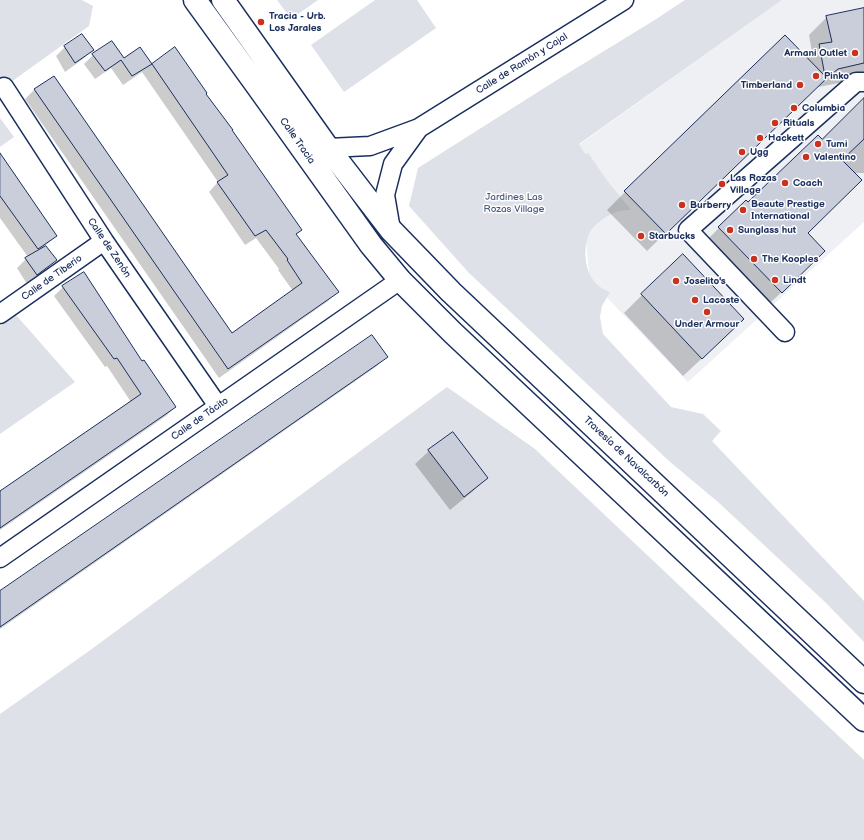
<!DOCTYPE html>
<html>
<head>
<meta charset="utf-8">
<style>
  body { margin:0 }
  canvas { display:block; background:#fff }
</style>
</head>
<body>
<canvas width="864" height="840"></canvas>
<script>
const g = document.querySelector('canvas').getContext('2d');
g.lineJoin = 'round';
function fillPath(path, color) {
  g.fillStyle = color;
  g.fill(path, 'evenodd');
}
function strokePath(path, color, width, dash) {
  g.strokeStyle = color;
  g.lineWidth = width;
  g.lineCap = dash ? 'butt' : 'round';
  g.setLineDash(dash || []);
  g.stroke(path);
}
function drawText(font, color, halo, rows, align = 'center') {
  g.font = font + ' "Balsamiq Sans",sans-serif';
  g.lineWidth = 3;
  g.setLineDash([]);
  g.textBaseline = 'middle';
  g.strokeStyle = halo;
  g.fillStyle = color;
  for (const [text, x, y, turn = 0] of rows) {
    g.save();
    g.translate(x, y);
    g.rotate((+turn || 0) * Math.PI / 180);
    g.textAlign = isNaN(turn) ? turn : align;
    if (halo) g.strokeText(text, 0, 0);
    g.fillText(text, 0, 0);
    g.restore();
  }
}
const built = new Path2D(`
  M782 0H864V222L688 382 590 280 576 147Z`);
const green = new Path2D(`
  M0 0H82L93 6 89 26 0 90Z
  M277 0H318L291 19Z
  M375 0H417L436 28 344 92 311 45Z
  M685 0H782L579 144 585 154 588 153 609 183 631 210C616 209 598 219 590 232 582 248 584 274 599 286 602 289 606 290 610 292L602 306 600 317 603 334 671 407 703 414 721 431 712 441 864 601V642L825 602 718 502 669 461 469 273 409 206 418 168 552 83 653 21Z
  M0 118 14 137 0 147Z
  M16 315 75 382 0 434V326Z
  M447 387 535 449 864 760V840H0V714L89 651Z`);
const shadow = new Path2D(`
  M864 11V80L858 79 809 89 796 107 647 251 607 210 625 192 806 58 812 52 809 35 827 17Z
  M65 47 92 50 83 59 65 72 56 56Z
  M175 48 205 94 300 230 296 235 337 292 328 301 219 378 25 99 34 90 54 78 232 334 293 291 278 270 279 269 256 238 245 245 209 192 218 182 142 72 123 85 111 68 95 79 84 64 93 55 124 59 140 49 151 65Z
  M864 104V173H854L807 233 810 265 767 306 705 242 746 201 748 204Z
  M0 169 56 236 45 246 55 260 46 269 27 284 17 268 28 257 0 218Z
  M63 287 142 362 175 407 166 416 0 530V492L131 402 107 366 105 367 54 296Z
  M642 295 725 337 683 376 624 313Z
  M386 356 377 366 0 629V593Z
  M429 451 486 478 472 492 450 510 415 464Z`);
const building = new Path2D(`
  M864 8V63L838 69 827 78 666 234 624 191 785 35 825 76 819 44 832 42 826 16Z
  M82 34 94 50 75 63 64 46Z
  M112 41 124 58 140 47 152 64 132 76 121 60 105 71 92 54Z
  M175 47 207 93 206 94 233 130H232L302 230 296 234 339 292 228 369 34 89 54 76 232 333 302 283 287 260 288 259 266 230 255 236 217 182 228 175 152 64Z
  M864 98V139L842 160 862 180 808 233 825 251 782 293 718 227 746 200 748 202 818 135 822 139Z
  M0 153 57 236 38 249 0 196Z
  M46 246 57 260 37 275 25 258Z
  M683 254 744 319 702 359 641 294Z
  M84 272 142 361 144 360 176 407 0 528V491L141 394 117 358 114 359 62 286Z
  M372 335 388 357 0 627V591Z
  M453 432 488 478 464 497 428 450Z`);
const street = new Path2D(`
  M4 87 104 241 218 406
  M328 148 370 146 419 128 624 0
  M391 230 385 195 393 164 419 128
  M0 314 104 241
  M785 332 688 230 856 82H864
  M0 558 400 280`);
const secondary = new Path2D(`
  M195 0 258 87 371 245 400 280 453 333 864 720
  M223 0 328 148 391 230 451 292 864 682`);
const markers = [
  [261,22,4,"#c8321e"],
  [855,53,4,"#c8321e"],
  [816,76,4,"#c8321e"],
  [800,85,4,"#c8321e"],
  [794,108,4,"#c8321e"],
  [775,123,4,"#c8321e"],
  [760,138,4,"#c8321e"],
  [818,144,4,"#c8321e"],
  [742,152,4,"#c8321e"],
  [806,157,4,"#c8321e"],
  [785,183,4,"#c8321e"],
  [722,184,4,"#c8321e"],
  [682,205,4,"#c8321e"],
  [743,210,4,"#c8321e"],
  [730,230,4,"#c8321e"],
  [641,236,4,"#c8321e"],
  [754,259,4,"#c8321e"],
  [775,280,4,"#c8321e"],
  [676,281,4,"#c8321e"],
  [695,300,4,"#c8321e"],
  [707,312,4,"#c8321e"]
];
const poiNames = [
  ["Tracia - Urb.",269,16],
  ["Los Jarales",269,28],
  ["Armani Outlet",847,53,"right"],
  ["Pinko",824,76],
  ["Timberland",792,85,"right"],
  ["Columbia",802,108],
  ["Rituals",783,123],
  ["Hackett",768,138],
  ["Tumi",826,144],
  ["Ugg",750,152],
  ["Valentino",814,157],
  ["Las Rozas",730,178],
  ["Village",730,190],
  ["Coach",793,183],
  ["Beaute Prestige",751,204],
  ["International",751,216],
  ["Burberry",690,205],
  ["Sunglass hut",738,230],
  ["Starbucks",649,236],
  ["The Kooples",762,259],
  ["Lindt",783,280],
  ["Joselito's",684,281],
  ["Lacoste",703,300],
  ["Under Armour",707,324,"center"]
];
const streetNames = [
  ["Calle de Ramón y Cajal",522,64,-32],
  ["Calle Tracia",297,141,55],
  ["Calle de Zenón",109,248,56],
  ["Calle de Tiberio",52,278,-35],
  ["Calle de Tácito",200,419,-35],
  ["Travesía de Navalcarbón",626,457,43]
];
const parkNames = [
  ["Jardines Las",514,197],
  ["Rozas Village",514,209]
];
fillPath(built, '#eff0f4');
fillPath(green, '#dee1e7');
fillPath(shadow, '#0003');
fillPath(building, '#caceda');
strokePath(building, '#1b2f5e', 1);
strokePath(street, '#1b2f5e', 21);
strokePath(secondary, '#1b2f5e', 25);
strokePath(street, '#fff', 18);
strokePath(secondary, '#fff', 22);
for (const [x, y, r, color] of markers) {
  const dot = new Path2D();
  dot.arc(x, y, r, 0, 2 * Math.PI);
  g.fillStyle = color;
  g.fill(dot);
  strokePath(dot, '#fff', 1.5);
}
drawText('bold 10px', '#1b2f5e', '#fff', poiNames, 'left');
drawText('10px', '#1b2f5e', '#fff', streetNames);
drawText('10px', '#4c5c80', '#fff', parkNames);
</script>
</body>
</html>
